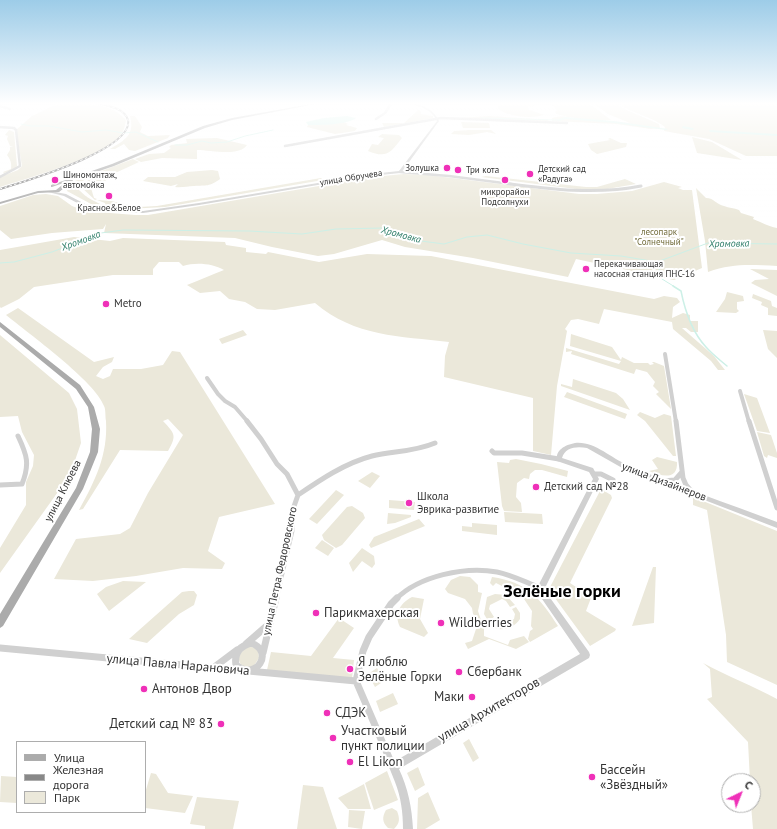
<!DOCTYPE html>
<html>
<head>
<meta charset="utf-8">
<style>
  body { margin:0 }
  #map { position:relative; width:777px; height:829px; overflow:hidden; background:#fff; font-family:"PT Sans",sans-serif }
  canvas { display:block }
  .legend { position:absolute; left:16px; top:741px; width:130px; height:72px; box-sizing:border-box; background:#fff; border:1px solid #adadad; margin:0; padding:5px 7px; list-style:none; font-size:12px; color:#333 }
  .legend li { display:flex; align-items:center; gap:8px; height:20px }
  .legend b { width:20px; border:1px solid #adadad }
  .north { position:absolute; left:721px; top:773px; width:40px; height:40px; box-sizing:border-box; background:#fff; border:1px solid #adadad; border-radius:50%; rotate:43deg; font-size:11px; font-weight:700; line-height:16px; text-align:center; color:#333 }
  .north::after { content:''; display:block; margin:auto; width:14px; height:18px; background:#ef30b8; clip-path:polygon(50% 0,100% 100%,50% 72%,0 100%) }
</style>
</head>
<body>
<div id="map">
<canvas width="777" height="829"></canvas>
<ul class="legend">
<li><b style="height:5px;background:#ababab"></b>Улица</li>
<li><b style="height:5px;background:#888"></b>Железная дорога</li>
<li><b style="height:11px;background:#ebe8da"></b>Парк</li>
</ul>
<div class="north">С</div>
</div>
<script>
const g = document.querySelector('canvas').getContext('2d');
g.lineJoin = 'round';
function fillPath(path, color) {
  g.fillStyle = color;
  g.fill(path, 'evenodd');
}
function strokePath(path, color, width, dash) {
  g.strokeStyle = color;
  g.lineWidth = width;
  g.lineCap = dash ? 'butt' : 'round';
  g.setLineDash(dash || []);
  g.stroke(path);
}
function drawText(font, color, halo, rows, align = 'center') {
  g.font = font + ' "PT Sans",sans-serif';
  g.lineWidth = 4;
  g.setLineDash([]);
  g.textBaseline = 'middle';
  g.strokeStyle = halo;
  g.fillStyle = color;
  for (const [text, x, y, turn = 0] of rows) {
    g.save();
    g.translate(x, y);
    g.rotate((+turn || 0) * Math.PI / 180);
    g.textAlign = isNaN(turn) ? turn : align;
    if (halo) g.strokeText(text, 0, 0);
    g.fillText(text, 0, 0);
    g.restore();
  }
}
const green = new Path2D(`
  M57 104C83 104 108 100 126 120 125 125 124 131 121 135 106 156 26 179 0 187V177L18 170 22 166 16 130 32 116Z
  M498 104H532L534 106 528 107 527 109 544 115C531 119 509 117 498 109Z
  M550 104H590L611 120H595L630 123 608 114 594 104H617L622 108 659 124 660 128 651 129 617 124 552 121V118C561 116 569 116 577 119L556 114 555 112 557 110Z
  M619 104H777V156H746L709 139 664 131 665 127C651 116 633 114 619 104Z
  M418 110H420L421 114 433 116V118L384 127 382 123H404Z
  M130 116H135L142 127 140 132 148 136 170 135 168 138 135 151 129 150 124 144 115 149H110C125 140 135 135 130 116Z
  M490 116 549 120 548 121 457 118Z
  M344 122 348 124 346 125 357 128 355 131 335 134 307 127 308 125Z
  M461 122 489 123 490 128H463Z
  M9 130 14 132 17 166 15 169 4 173 3 172 11 169C12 163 10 159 7 155L10 150V147L13 146H10L7 139 8 136 5 135Z
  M470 130H491L496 134 487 132 469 135 451 134 454 131Z
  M382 134 399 135 402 138C391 152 387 159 368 151L372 144 378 145 384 138 378 137Z
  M692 137 712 142 742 160 697 153Z
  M217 138 247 145C239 157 211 150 197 150V159L162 158 141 162 135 159 149 154 164 153 171 148 169 147 171 145 187 143 186 139Z
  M610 138 621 143H627L626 147 597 154 591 150 588 144 610 140 608 139Z
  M133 159 139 162 111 175 86 179 78 184 77 188C88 199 89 198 102 205L101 206 91 204 67 191 70 184 75 181Z
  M212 170 218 171 220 179C209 187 207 185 194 186 187 186 182 188 175 187L178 184 171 186 143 181 148 177H175L187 172Z
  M404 174 428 175 579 194H597L632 191 664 182 682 187 678 188 683 190H692L702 268 674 280 576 259 568 277 473 258 405 247 382 240 334 254 318 256 272 247 235 238 104 233 106 224 103 229 52 233 11 239 0 230V206L33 195 46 194 58 196 72 206 85 211 135 215H148L372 177Z
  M107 176 105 177 109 178 105 181 102 180 91 188 94 198 97 199 95 200 81 187V184L91 179Z
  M486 176 586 187H597L625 179 636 184 607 189H576L481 177Z
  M321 178 323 180 165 207 126 209 106 207 105 203 97 200 111 201 139 207 157 206Z
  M696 188 706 198C714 198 717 205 724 206 729 208 734 208 739 210L741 213 754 217 753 219C763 223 767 226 777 228V266C751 265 733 263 708 272L705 241Z
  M74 237 110 241 123 238 225 242 226 245 246 248V252L266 254 268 252 319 262 367 254 431 256 654 299 664 296 677 298 680 302 673 307 672 318 683 313 690 315V321H698V332H691L686 328H682L714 356 725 370H718L711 361 673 329 672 322 604 309 599 324 578 319 571 320 565 329 567 331 557 386 551 455 533 451V398L444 377 445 356 449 342C400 336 355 337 315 303L275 310 257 309 245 302 229 299 220 291 200 293 187 285C200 280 211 275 224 270 212 263 195 262 183 266L179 262H159L153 269V275H113L34 287 19 299 1 308 0 307V250Z
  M750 269 777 270V296L751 283 755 280 769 279Z
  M727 292 743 296 744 301 737 302V309L739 311 736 313 716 312 725 299Z
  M753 294 771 301 772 306 777 308V316L768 315V308L761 305 762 302 752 298Z
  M18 308 94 362 114 357 112 362 103 367 96 376 103 379 110 376 113 369H141L163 365 172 351 180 352 275 504 219 517 208 551 225 563 222 569 183 568 136 576 93 581 54 579 76 539 120 534 130 528 148 493 183 435 168 419 163 421C175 434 177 435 168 451L120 450 83 509 79 510C95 481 108 455 106 421 105 416 106 410 104 406 96 382 28 333 6 315Z
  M243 330 247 335 222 344 219 339Z
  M763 330 777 331V358L768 349Z
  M571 334 612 347 621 360 622 357 634 363H648L650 365 654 364 652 362H654L664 366 671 409 656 394 659 392 653 386 655 382 647 372 636 369 634 374 571 354 572 351 566 352V348L619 364 621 361 570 346Z
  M0 335 69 393 77 409 81 443 70 475 0 573V548L26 505V482L33 466 34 455 22 432 18 416 0 417Z
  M573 379 616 393 623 399 630 410 561 386V384L572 387Z
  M567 392 627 414 625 419 564 397Z
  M744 394 757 398 770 433 757 431Z
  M640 412 655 418 664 414 671 416 676 456H673L645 421 637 415Z
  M757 432 771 435 777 453V458L768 455 767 458 764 456Z
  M657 457 677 462C678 481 661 476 649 471L658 469 652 460Z
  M516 459 541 464 568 471 567 477 542 470H535L530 474 529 479 524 478 517 483 516 497 521 503 522 512 504 511 502 506 497 462 509 463 510 460Z
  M372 472 380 476 370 488 358 481Z
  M601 489 611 495 612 498 570 583 576 587 577 589 591 598 586 611 616 629 615 631 590 646 552 594 550 587Z
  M336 490 344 495 317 524 309 519Z
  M693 497 777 531V685L727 662 726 635 707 510 693 505Z
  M389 500 415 502 414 510 389 508Z
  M352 506 363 513 365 518 342 545 336 548 324 540 322 535 347 507Z
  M504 512 542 514 543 524 505 522Z
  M388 513 411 515V517L395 523 387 524Z
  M419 519 425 526 371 548 369 545 374 537Z
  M472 523 497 525V535L462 531V526L472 527Z
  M322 540 334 548 328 556 315 548Z
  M362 548 374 556 375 564 372 568 362 561 353 572 349 563Z
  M653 567H656L654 623 632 626Z
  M460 576 470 577 478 585V592L482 593 478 611 484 629V636L508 645 510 640 524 636 529 642 516 649 489 639 468 649 465 643 472 641 479 620 473 614 472 608 465 599 448 593 445 589 451 580Z
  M492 577C527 582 540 598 558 626L530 642 528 639 530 631 533 629 531 626 532 611 522 596 496 583 493 586 490 583Z
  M123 581 146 582 109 611 97 594 106 587Z
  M189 591H194L197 595 194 605 179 614 147 643 129 639 182 592Z
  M495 594 506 595 515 605 510 607 506 601 502 599 490 605 489 609 494 617 488 621 484 614 487 597Z
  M412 597 424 599 420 619 428 633 424 637 400 627C394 614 399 604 412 597Z
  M516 607 520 613V619C513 629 498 634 489 623L495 619 498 624 503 625 514 619 515 614 512 609Z
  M339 618 354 628 333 658 354 660 352 678 267 670 271 652 311 656Z
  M249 646 258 649 259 658 253 667H243C235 658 240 652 249 646Z
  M703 663C727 676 753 686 777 699V829H753L751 805H753V781H750L748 742 707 699 712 697 710 669Z
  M377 668 384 681 375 687 368 674Z
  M393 693 398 704 380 712 376 701Z
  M469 739 479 758 473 762 463 743Z
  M418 767 425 785 415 791 407 773Z
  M387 771 398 800 374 810 365 783Z
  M151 773 156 774 168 793 193 796 185 813 145 808V793Z
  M1 776 17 777V803L0 802Z
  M364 784 371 809H348L338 798Z
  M303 785 323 787 337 829H297Z
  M428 792 440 820 425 829H417L418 798Z
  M197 797 239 801 233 829H205V826L190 824Z
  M392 808 397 811C400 819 400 823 394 829L388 828C382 822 382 817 386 810Z
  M349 810 365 811 362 829 348 827Z`);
const water = new Path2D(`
  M347 116 356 118C347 125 320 125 308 125L306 122 324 118Z`);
const streamFar1 = new Path2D(`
  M481 118 559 120
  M21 124 30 126H49L82 132 106 130 123 133 136 132 158 142
  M175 145H187L202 141 211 143 227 142 245 136 273 130
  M657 262 662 279 675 287
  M0 263 14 262 52 252 101 233 123 230 249 231 302 234 336 229 384 228 421 241 444 244 467 237 487 235 523 244 571 253 621 256 657 262 708 243 777 244`);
const stream = new Path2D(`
  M673 286 681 291C685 311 692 332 706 347 712 354 720 360 727 366`);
const river = new Path2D(`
  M565 117 614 121 668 129 666 130 614 123 565 119 559 121 557 120Z
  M683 126 693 128 694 129 692 130 682 128Z
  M709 130 777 134V136L710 132Z`);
const minorFar4 = new Path2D(`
  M0 106 10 109
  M376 119 385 113 391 104
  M0 127 14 128 16 130 20 166 0 177
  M285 146 441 118 567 123
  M400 172 449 176 511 184`);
const minorFar3 = new Path2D(`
  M504 183C550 189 595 195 641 186`);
const minorFar2 = new Path2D(`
  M665 354 676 422
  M207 378 218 394 225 401 235 407 248 422
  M740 391 749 422`);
const minorFar1 = new Path2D(`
  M247 421 261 439 277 464 287 474 298 495 292 512V531L276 599
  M676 421 683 478 686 485 692 492
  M749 421 777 508
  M492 451 494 453H522L559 459
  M594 474H601L613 480
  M663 481 675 480 682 472
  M0 485 22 484C30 464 27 455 18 436
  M298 495C320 480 345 463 372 456 393 451 414 452 435 443
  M396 599C419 576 465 566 497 572 512 575 527 583 541 588`);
const minor = new Path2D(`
  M251 643C275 651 256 682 236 665 234 653 240 646 251 643Z
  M246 644 269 624
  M0 648 356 681
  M263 653 276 598
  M213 668 237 650
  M393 767 356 681 363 651 369 637 391 604 397 598`);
const tertiary = new Path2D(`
  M412 104C422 103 435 111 439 121L401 173H400L371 176 199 205 143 213 100 210 83 206 64 196 48 192 50 191 66 194 85 204 100 208 143 211 199 203 371 174 399 171 437 121C432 110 422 107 412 104Z
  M575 443C595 441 610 458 628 465 676 486 727 503 777 522V528L624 469 587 448C577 446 565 447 562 458L593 468 599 479 545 588 548 595 589 652 590 655 589 658 399 769C408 788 412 808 413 829H403C403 813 401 797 395 782 393 777 391 772 389 767L390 764 580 654 542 599 537 588 593 479 589 472 557 461C555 450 565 445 575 443Z`);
const primary = new Path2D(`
  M311 104H316L232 120 205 128 114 166 73 180 72 182 59 192 38 193 0 204V202L38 191 56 190 66 182 52 187H51V185L112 164 203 126 232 118Z
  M0 322 80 385 94 407 100 429 98 452 83 489 3 626 0 628V614L76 488 90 452 92 429 88 407 76 389 0 327Z`);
const rail = new Path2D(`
  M0 189C22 182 134 150 128 120 125 109 110 106 100 104`);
const markers = [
  [447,168,4,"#ef30b8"],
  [458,170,4,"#ef30b8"],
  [530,174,4,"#ef30b8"],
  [55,180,4,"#ef30b8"],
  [505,180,4,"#ef30b8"],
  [109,196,4,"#ef30b8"],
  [586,269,4,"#ef30b8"],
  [106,304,4,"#ef30b8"],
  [536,487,4,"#ef30b8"],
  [409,503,4,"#ef30b8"],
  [316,613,4,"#ef30b8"],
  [441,623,4,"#ef30b8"],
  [350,669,4,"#ef30b8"],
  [459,672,4,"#ef30b8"],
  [144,689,4,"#ef30b8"],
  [472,697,4,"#ef30b8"],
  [327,713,4,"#ef30b8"],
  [221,724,4,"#ef30b8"],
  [333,738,4,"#ef30b8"],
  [350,762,4,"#ef30b8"],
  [592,777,4,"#ef30b8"]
];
const farPoinames = [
  ["Золушка",439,168,"right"],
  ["Детский сад",538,169],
  ["«Радуга»",538,179],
  ["Три кота",466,170],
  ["Шиномонтаж,",63,175],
  ["автомойка",63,185],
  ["микрорайон",505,192,"center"],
  ["Подсолнухи",505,202,"center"],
  ["Красное&Белое",109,208,"center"],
  ["Перекачивающая",594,264],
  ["насосная станция ПНС-16",594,274]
];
const farStreetnames = [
  ["улица Обручева",351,178,-9]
];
const farParknames = [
  ["лесопарк",659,232],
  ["\"Солнечный\"",659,242]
];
const farWaternames = [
  ["Хромовка",401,235,15],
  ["Хромовка",81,241,-20],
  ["Хромовка",729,244,-1]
];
const poiNames = [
  ["Metro",114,304],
  ["Детский сад №28",544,487],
  ["Школа",417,497],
  ["Эврика-развитие",417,510]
];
const streetNames = [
  ["улица Дизайнеров",664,482,21],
  ["улица Клюева",63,491,-63],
  ["улица Петра Федоровского",280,571,-78]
];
const nearPoinames = [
  ["Парикмахерская",324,613],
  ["Wildberries",449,623],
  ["Я люблю",358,662],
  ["Зелёные Горки",358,677],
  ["Сбербанк",467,672],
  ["Антонов Двор",152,689],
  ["Маки",464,697,"right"],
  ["СДЭК",335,713],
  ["Детский сад № 83",213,724,"right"],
  ["Участковый",341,731],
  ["пункт полиции",341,746],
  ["El Likon",358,762],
  ["Бассейн",600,770],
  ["«Звёздный»",600,785]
];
const nearStreetnames = [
  ["улица Павла Нарановича",178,665,5],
  ["улица Архитекторов",489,710,-30]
];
const nearDistrictnames = [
  ["Зелёные горки",562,592]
];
fillPath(green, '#ebe8da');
fillPath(water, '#cdf0e7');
strokePath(streamFar1, '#cdf0e7', 1);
strokePath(stream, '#cdf0e7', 1.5);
fillPath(river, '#cdf0e7');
strokePath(minorFar4, '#d0d0d0', 2.5);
strokePath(minorFar3, '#d0d0d0', 3);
strokePath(minorFar2, '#d0d0d0', 4);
strokePath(minorFar1, '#d0d0d0', 5);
strokePath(minor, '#d0d0d0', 7);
fillPath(tertiary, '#d0d0d0');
fillPath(primary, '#ababab');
strokePath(rail, '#888', 2);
strokePath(rail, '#fff', 1, [2.5]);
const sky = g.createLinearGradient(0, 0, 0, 220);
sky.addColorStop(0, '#9dcce8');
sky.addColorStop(0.47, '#fff');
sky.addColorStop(1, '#ffffff00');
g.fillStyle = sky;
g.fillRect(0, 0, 777, 220);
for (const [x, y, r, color] of markers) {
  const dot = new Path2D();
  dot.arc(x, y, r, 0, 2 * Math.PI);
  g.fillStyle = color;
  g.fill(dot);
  strokePath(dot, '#fff', 1.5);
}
drawText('9px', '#333', '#fff', farPoinames, 'left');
drawText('9px', '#333', '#fff', farStreetnames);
drawText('9px', '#736d3c', '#fff', farParknames);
drawText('italic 10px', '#32806c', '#fff', farWaternames);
drawText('11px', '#333', '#fff', poiNames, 'left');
drawText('11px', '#333', '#fff', streetNames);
drawText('13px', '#333', '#fff', nearPoinames, 'left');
drawText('13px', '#333', '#fff', nearStreetnames);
drawText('bold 18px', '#000', '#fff', nearDistrictnames);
</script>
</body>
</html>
